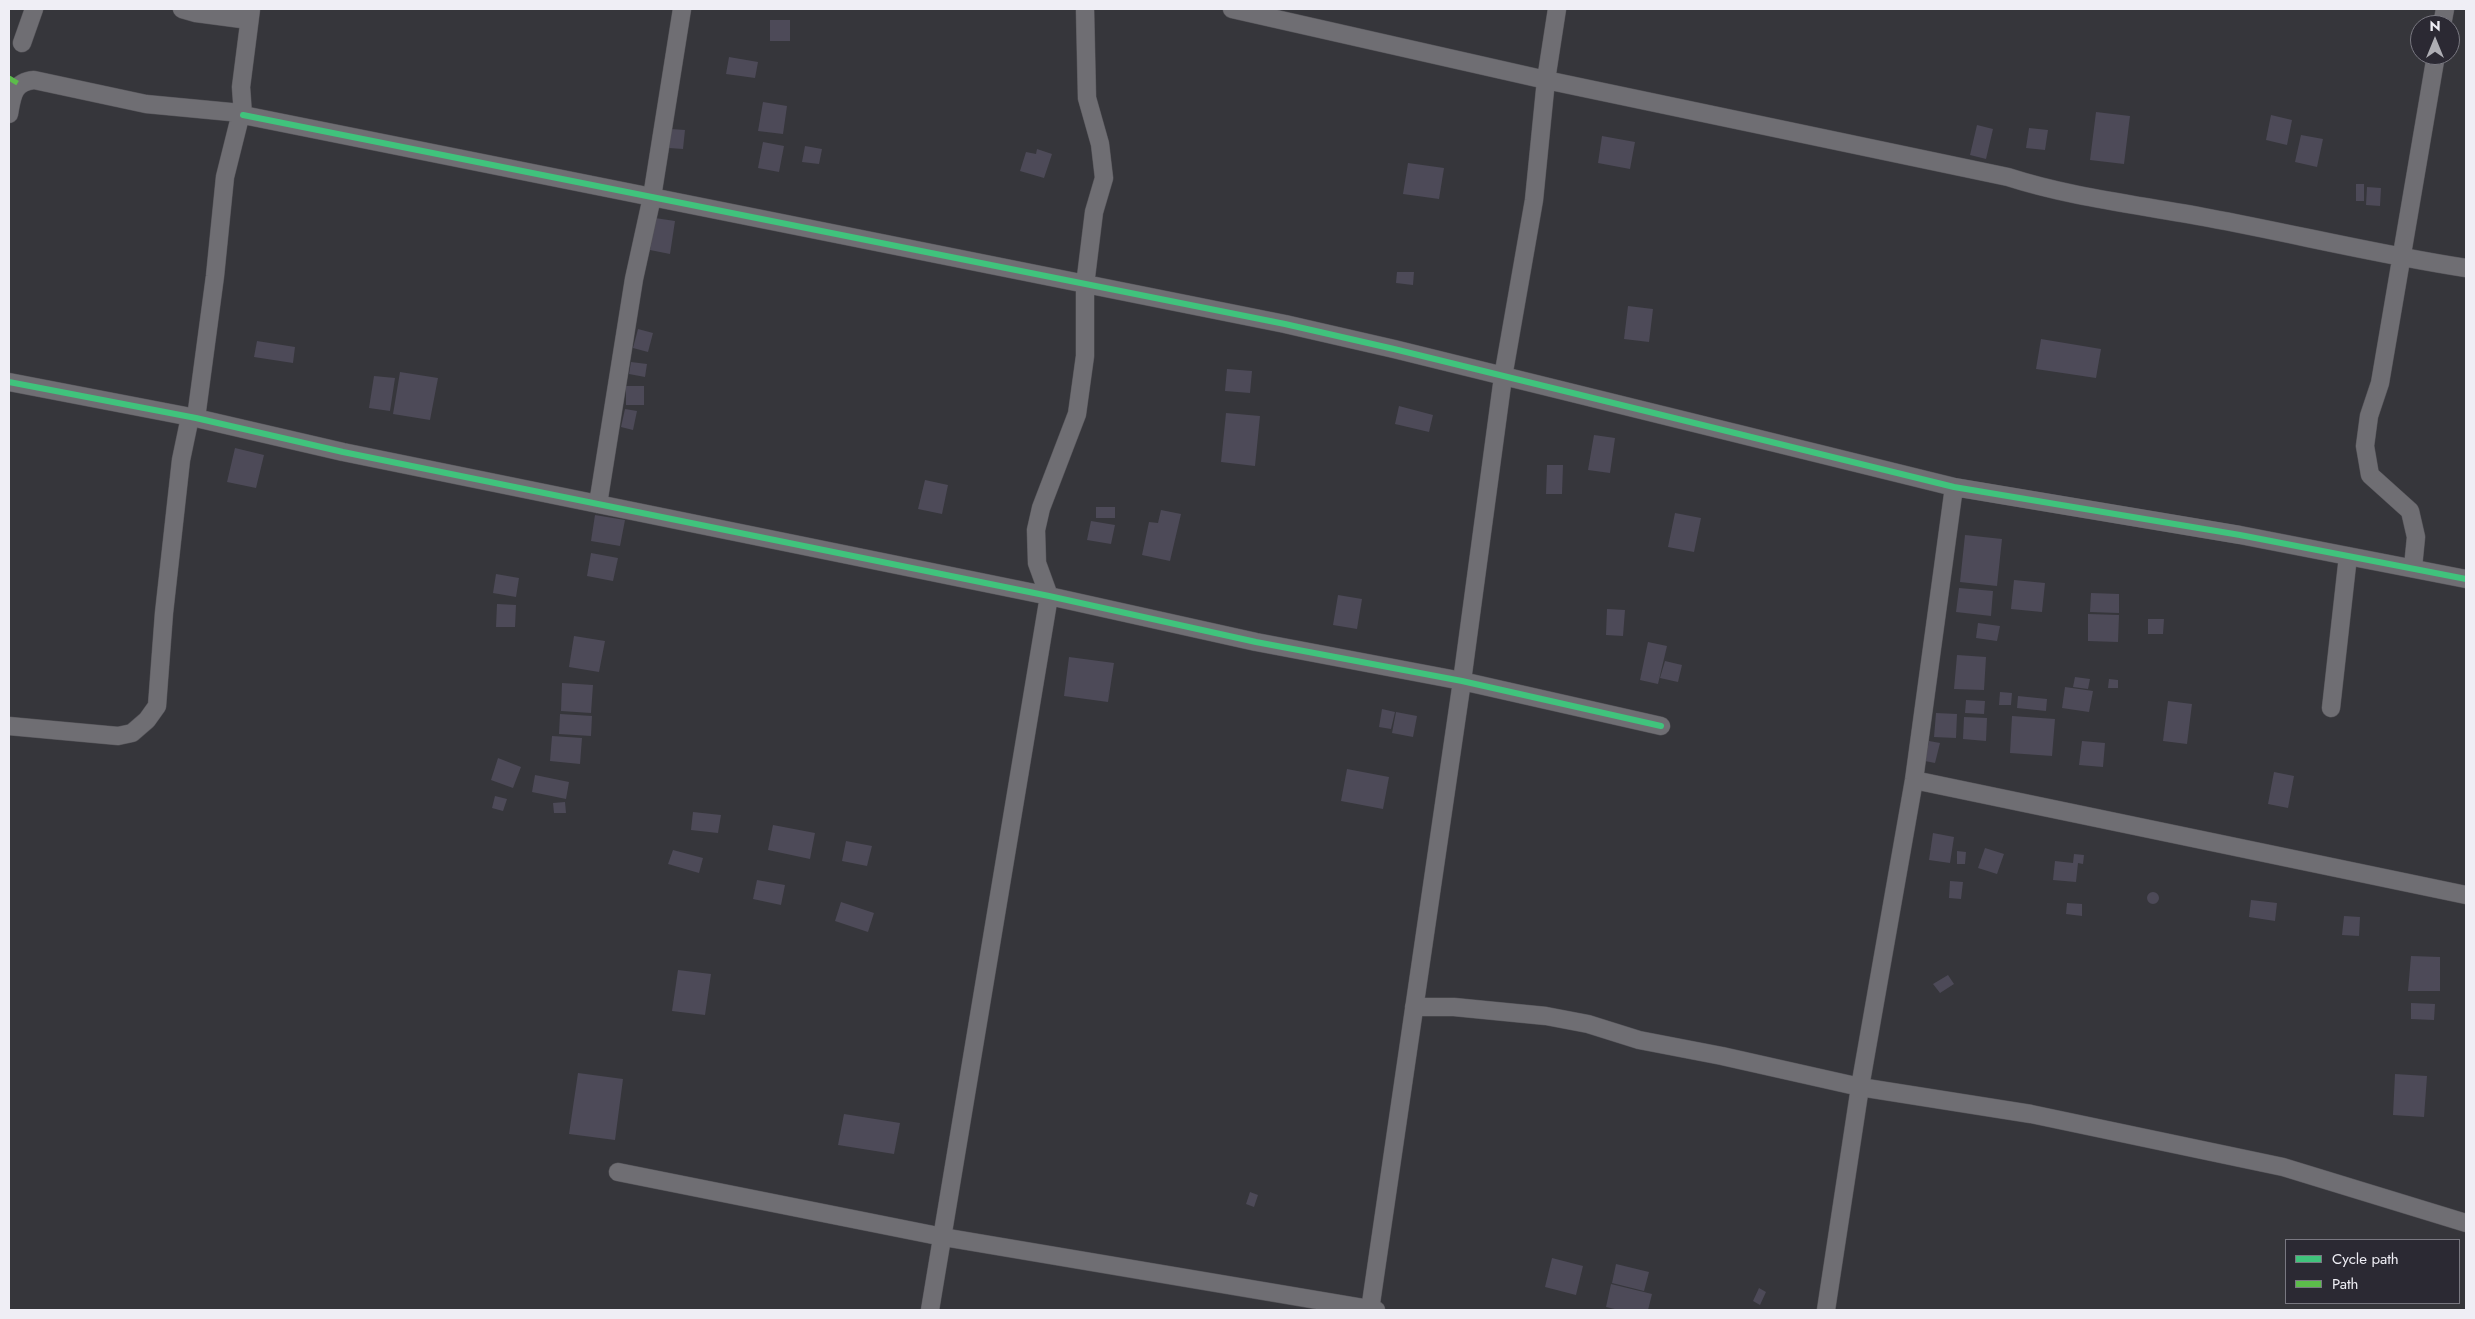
<!DOCTYPE html>
<html>
<head>
<meta charset="utf-8">
<style>
  body { margin:0 }
  #map { position:relative; width:2475px; height:1319px; overflow:hidden; background:#36363b; font-family:Jost,sans-serif }
  canvas { display:block }
  .frame { position:absolute; inset:0; border:10px solid #efeef5; pointer-events:none }
  .legend { position:absolute; left:2285px; top:1239px; width:175px; height:65px; box-sizing:border-box; background:#2b2933; border:1px solid #797881; margin:0; padding:6px 9px; list-style:none; font-size:15px; color:#efeef5 }
  .legend li { display:flex; align-items:center; gap:10px; height:25px }
  .legend b { width:25px; border:1px solid #797881 }
  .north { position:absolute; left:2410px; top:15px; width:50px; height:50px; box-sizing:border-box; background:#2b2933; border:1px solid #797881; border-radius:50%; rotate:0deg; font-size:14px; font-weight:700; line-height:20px; text-align:center; color:#efeef5 }
  .north::after { content:''; display:block; margin:auto; width:18px; height:22px; background:#aeaeb4; clip-path:polygon(50% 0,100% 100%,50% 72%,0 100%) }
</style>
</head>
<body>
<div id="map">
<canvas width="2475" height="1319"></canvas>
<div class="frame"></div>
<ul class="legend">
<li><b style="height:6px;background:#40c37c"></b>Cycle path</li>
<li><b style="height:6px;background:#5cbc4b"></b>Path</li>
</ul>
<div class="north">N</div>
</div>
<script>
const g = document.querySelector('canvas').getContext('2d');
g.lineJoin = 'round';
function fillPath(path, color) {
  g.fillStyle = color;
  g.fill(path, 'evenodd');
}
function strokePath(path, color, width, dash) {
  g.strokeStyle = color;
  g.lineWidth = width;
  g.lineCap = dash ? 'butt' : 'round';
  g.setLineDash(dash || []);
  g.stroke(path);
}
const building = new Path2D(`
  M770 20H790V41H770Z
  M729 57 758 62 755 78 726 74Z
  M763 102 787 106 783 134 758 131Z
  M2096 112 2130 116 2124 164 2090 160Z
  M2271 115 2292 120 2287 145 2266 140Z
  M1977 125 1993 129 1986 159 1970 155Z
  M2029 128 2048 130 2045 150 2026 148Z
  M671 129 685 130 683 149 669 148Z
  M2301 135 2323 139 2317 167 2295 162Z
  M1602 136 1635 142 1630 169 1598 163Z
  M763 142 784 146 779 172 758 168Z
  M805 146 822 149 819 164 802 162Z
  M1037 149 1052 154 1044 178 1020 171 1026 152 1036 154Z
  M1408 163 1444 168 1439 199 1403 194Z
  M2356 184H2364V201H2356Z
  M2367 187 2381 188 2380 206 2366 205Z
  M655 218 675 221 670 254 650 250Z
  M1397 272H1414L1413 285 1396 283Z
  M1628 306 1653 309 1649 342 1624 339Z
  M638 329 653 333 648 352 633 348Z
  M2041 339 2101 349 2096 378 2036 369Z
  M257 341 295 347 293 363 254 357Z
  M631 362 647 364 645 377 629 374Z
  M1227 369 1252 371 1250 393 1225 391Z
  M400 372 438 378 430 420 393 414Z
  M374 376 395 378 390 411 369 408Z
  M626 386H644V405H626Z
  M1399 406 1433 415 1429 432 1395 424Z
  M625 409 637 411 633 430 621 427Z
  M1226 413 1260 416 1255 466 1221 462Z
  M1594 435 1615 438 1610 473 1588 470Z
  M235 448 264 455 256 488 227 482Z
  M1547 465H1563L1562 494H1546Z
  M925 480 948 485 942 514 918 509Z
  M1096 507H1115V518H1096Z
  M1161 510 1181 514 1170 561 1142 555 1149 522 1158 523Z
  M1675 513 1701 518 1694 552 1668 547Z
  M595 515 625 520 620 546 591 541Z
  M1091 521 1115 525 1111 544 1087 540Z
  M1965 535 2002 539 1997 586 1960 582Z
  M591 553 618 558 613 581 587 576Z
  M496 574 519 578 516 597 493 593Z
  M2014 580 2045 583 2042 612 2011 609Z
  M1959 588 1993 591 1991 616 1956 612Z
  M2091 593 2119 594V613L2090 612Z
  M1338 595 1362 599 1357 629 1333 625Z
  M497 604 516 605 515 627H496Z
  M1607 609 1625 610 1623 636 1606 635Z
  M2088 614 2119 615 2118 642 2088 641Z
  M2148 619H2164L2163 634H2148Z
  M1978 623 2000 626 1997 641 1976 638Z
  M574 636 605 641 599 672 569 667Z
  M1648 642 1667 646 1658 684 1640 680Z
  M1957 655 1986 657 1984 690 1954 689Z
  M1069 657 1114 663 1108 702 1064 696Z
  M1665 661 1682 665 1678 682 1660 678Z
  M2075 677 2090 679 2088 689 2073 687Z
  M2109 679 2118 680V688H2108Z
  M562 683 593 685 591 713 561 711Z
  M2065 687 2093 691 2089 712 2062 708Z
  M2000 692 2012 693 2011 705H1999Z
  M2018 696 2047 699 2046 711 2017 708Z
  M1966 700 1985 701 1984 714 1965 713Z
  M2168 701 2192 704 2187 744 2163 741Z
  M1382 709 1395 712 1391 729 1379 727Z
  M1396 712 1417 716 1413 737 1392 733Z
  M1936 713 1957 714 1956 738 1934 737Z
  M560 714 592 716 591 736 559 734Z
  M2012 716 2055 719 2052 756 2010 753Z
  M1964 717 1987 718 1986 741 1963 739Z
  M552 736 582 738 580 764 550 761Z
  M1929 741 1940 743 1935 763 1925 761Z
  M2082 741 2105 743 2103 767 2079 765Z
  M498 758 521 767 513 788 491 780Z
  M1347 769 1389 777 1383 809 1341 801Z
  M2274 772 2294 776 2288 808 2268 804Z
  M535 775 569 782 566 799 532 792Z
  M495 796 507 799 503 811 492 808Z
  M565 802 566 813H554L553 803Z
  M693 812 721 815 718 833 691 830Z
  M773 825 815 833 810 859 768 850Z
  M1933 833 1954 837 1950 863 1929 860Z
  M846 841 872 846 867 866 842 861Z
  M1985 848 2004 854 1997 874 1978 868Z
  M673 850 703 858 699 873 668 864Z
  M1957 851 1966 852 1965 864H1957Z
  M2074 854 2084 855 2083 864 2078 863 2076 882 2053 880 2055 861 2073 863Z
  M757 880 785 885 781 905 753 899Z
  M1950 881 1963 882 1961 899 1949 898Z
  M2147 898a6 6 0 1 1 12 0a6 6 0 1 1-12 0Z
  M2251 900 2277 903 2275 921 2249 917Z
  M841 902 874 913 868 932 835 921Z
  M2067 903 2082 904V916L2066 914Z
  M2344 916 2360 917 2359 936 2342 935Z
  M2411 956 2440 957V991H2408Z
  M678 970 711 974 705 1015 672 1011Z
  M1948 975 1954 984 1940 993 1933 984Z
  M2411 1003 2435 1004 2434 1020 2411 1019Z
  M578 1073 623 1079 615 1140 569 1134Z
  M2395 1074 2427 1076 2424 1117 2393 1115Z
  M844 1114 900 1123 894 1154 838 1145Z
  M1250 1192 1258 1195 1254 1207 1246 1204Z
  M1552 1258 1583 1266 1576 1295 1545 1287Z
  M1616 1264 1649 1272 1644 1291 1612 1283Z
  M1611 1284 1652 1294 1648 1310H1619L1606 1307Z
  M1759 1288 1766 1292 1760 1305 1753 1301Z`);
const street = new Path2D(`
  M182 9 196 13 249 20
  M1232 9 1546 80 2008 177C2073 198 2142 205 2209 218 2295 234 2380 255 2466 268
  M2442 25 2445 9
  M22 43 34 9
  M9 114C12 97 13 82 34 80L146 104 241 113
  M243 115 1285 324 1394 349 1954 487 2240 535 2466 579
  M9 382 196 418 343 452 1049 596 1256 642 1462 681 1661 726
  M196 418 215 276 225 177 241 113 243 115 241 87 251 9
  M598 504 634 279 652 197 682 9
  M2413 567 2416 537 2410 511 2370 475 2365 446 2369 416 2380 383 2436 55
  M2331 708 2348 556
  M9 726 118 736 132 733 147 720 157 706 164 613 181 460 190 417
  M1914 780 2466 895
  M1414 1007H1454L1546 1016 1588 1024 1639 1040 1722 1056 1860 1087 2031 1114 2283 1167 2466 1223
  M618 1172 943 1237 1376 1310
  M930 1310 1049 596 1037 563 1036 530 1041 508 1077 414 1085 356V285L1094 212 1104 178 1100 144 1087 98 1085 9
  M1370 1310 1462 681 1503 377 1534 200 1546 80 1557 9
  M1826 1310 1860 1087 1914 780 1954 487`);
const quiet = new Path2D(`
  M9 78 19 84`);
const cycleway = new Path2D(`
  M243 115 1285 324 1394 349 1954 487 2240 535 2466 579
  M9 382 196 418 343 452 1049 596 1256 642 1462 681 1661 726`);
fillPath(building, '#4d4a58');
strokePath(street, '#555459', 19);
strokePath(street, '#6f6e73', 18);
strokePath(quiet, '#5cbc4b', 5, [10, 5]);
strokePath(cycleway, '#40c37c', 6);
</script>
</body>
</html>
